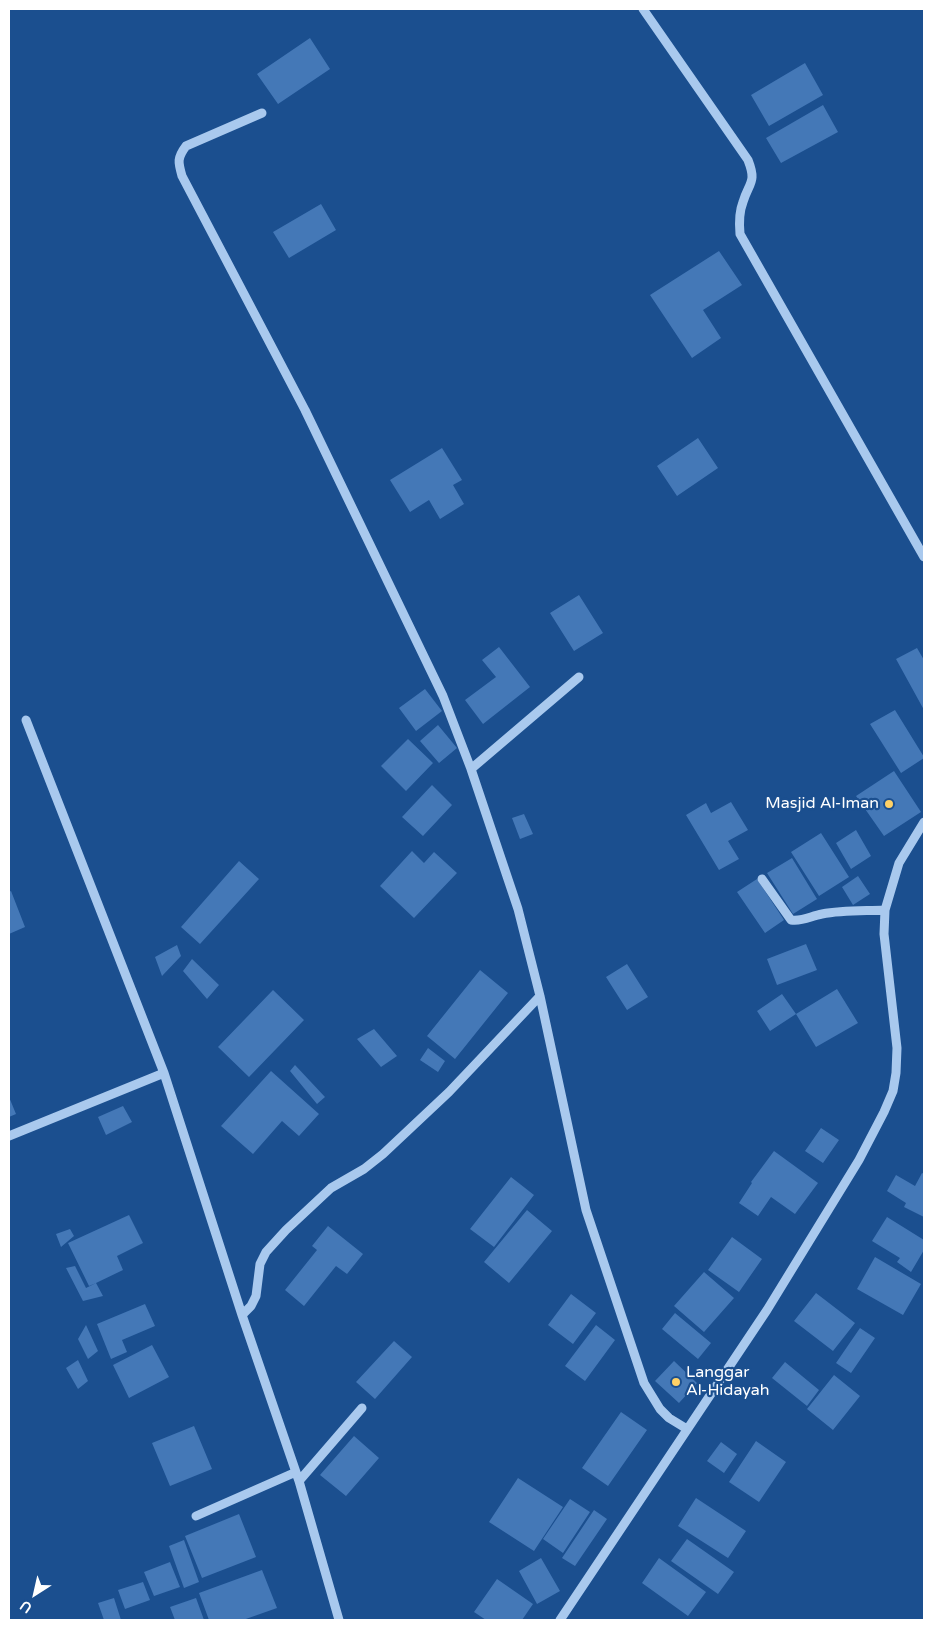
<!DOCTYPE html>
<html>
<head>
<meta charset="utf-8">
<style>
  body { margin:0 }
  #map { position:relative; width:933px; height:1629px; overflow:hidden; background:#1b4f8f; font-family:"Varela Round",sans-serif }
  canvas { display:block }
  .frame { position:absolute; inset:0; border:10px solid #fff; pointer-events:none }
  .north { position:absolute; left:10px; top:1569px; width:50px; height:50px; -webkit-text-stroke:4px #1b4f8f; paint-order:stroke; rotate:215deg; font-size:14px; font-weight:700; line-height:20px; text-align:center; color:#fff }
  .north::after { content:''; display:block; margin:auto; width:18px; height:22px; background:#fff; clip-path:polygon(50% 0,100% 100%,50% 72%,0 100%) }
</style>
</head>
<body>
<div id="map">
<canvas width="933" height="1629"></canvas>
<div class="frame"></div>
<div class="north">U</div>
</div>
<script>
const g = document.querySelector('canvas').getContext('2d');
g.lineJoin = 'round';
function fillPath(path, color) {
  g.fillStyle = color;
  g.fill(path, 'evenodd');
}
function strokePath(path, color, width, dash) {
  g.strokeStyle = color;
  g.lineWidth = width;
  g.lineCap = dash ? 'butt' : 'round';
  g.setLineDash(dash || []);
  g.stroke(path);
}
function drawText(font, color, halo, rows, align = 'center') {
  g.font = font + ' "Varela Round",sans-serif';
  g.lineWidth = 4.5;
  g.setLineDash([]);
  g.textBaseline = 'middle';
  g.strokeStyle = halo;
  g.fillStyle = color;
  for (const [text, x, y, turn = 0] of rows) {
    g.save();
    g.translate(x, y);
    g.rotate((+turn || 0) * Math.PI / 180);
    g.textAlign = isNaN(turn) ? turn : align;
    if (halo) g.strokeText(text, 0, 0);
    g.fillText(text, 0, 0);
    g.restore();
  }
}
const building = new Path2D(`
  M310 38 330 69 278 104 257 74Z
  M805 63 823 95 769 126 751 95Z
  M823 105 838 132 781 163 766 138Z
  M321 204 336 230 289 258 273 232Z
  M719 251 742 285 703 310 721 338 692 358 650 295Z
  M698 438 718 468 677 496 657 466Z
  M442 448 462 480 453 485 464 504 440 519 429 500 410 512 390 480Z
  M579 595 603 633 574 651 550 613Z
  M499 647 530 687 483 724 465 700 496 677 482 660Z
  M917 648 924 660V710L896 659Z
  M425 689 442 711 416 731 399 708Z
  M895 710 924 757V758L901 773 870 724Z
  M438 725 457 748 439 763 420 741Z
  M408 739 433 763 406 791 381 766Z
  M894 771 921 812 884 836 856 796Z
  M432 785 452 805 423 836 402 817Z
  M731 802 748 830 728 841 739 859 719 870 686 815 706 803 711 813Z
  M524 814 533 834 520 839 512 818Z
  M856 830 871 856 851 869 836 843Z
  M821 833 849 877 819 896 791 852Z
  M412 851 424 863 434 852 457 873 414 918 380 886Z
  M792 858 817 899 793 914 767 873Z
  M239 861 259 879 200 944 181 927Z
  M858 876 870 894 853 905 842 887Z
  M757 879 784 920 765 933 737 892Z
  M11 891 25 927 9 934V892Z
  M806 944 817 970 777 985 767 959Z
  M177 945 181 956 162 976 155 957Z
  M192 959 219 985 207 999 183 971Z
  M627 964 648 997 627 1010 606 977Z
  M480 970 508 993 455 1059 427 1036Z
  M837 989 858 1023 816 1047 796 1014Z
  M273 990 304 1020 249 1077 218 1047Z
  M782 994 796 1014 770 1031 757 1011Z
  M374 1029 397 1056 381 1067 357 1039Z
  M428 1048 445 1061 438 1072 420 1060Z
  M295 1065 325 1097 317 1104 290 1071Z
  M271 1071 319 1114 299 1136 282 1121 253 1154 221 1126Z
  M9 1097 16 1114 9 1117Z
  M123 1106 132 1122 106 1135 98 1117Z
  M821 1128 839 1140 823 1163 805 1151Z
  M774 1151 818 1183 795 1214 771 1197 758 1216 739 1203 752 1183 751 1182Z
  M922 1173 924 1174V1217L904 1207 906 1203 887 1191 896 1175 915 1186Z
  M511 1177 534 1195 494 1247 470 1229Z
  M527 1210 552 1231 509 1283 484 1262Z
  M129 1215 143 1243 117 1256 123 1270 96 1283 103 1296 83 1301 66 1268 75 1266 86 1288 96 1283 89 1286 68 1243Z
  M887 1217 924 1240V1250L911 1272 897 1262 900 1258 872 1241Z
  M328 1226 363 1254 347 1274 336 1266 304 1306 285 1290 317 1250 312 1246Z
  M70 1229 74 1236 61 1247 56 1234Z
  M732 1237 762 1259 739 1292 708 1270Z
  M875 1257 921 1284 903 1315 857 1289Z
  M704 1272 734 1298 704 1332 674 1306Z
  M816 1293 855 1323 833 1351 794 1321Z
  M571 1294 596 1313 573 1344 548 1325Z
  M145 1304 155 1326 122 1340 127 1352 111 1359 97 1324Z
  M675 1313 711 1343 698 1359 662 1329Z
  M86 1325 98 1351 88 1359 78 1339Z
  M596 1325 615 1340 585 1381 565 1366Z
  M860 1328 875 1338 851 1373 836 1363Z
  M394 1341 412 1357 375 1399 356 1382Z
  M152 1345 169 1377 129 1398 113 1365Z
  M78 1360 88 1381 78 1389 66 1368Z
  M674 1361 697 1383 679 1403 655 1381Z
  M785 1362 819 1390 807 1406 772 1378Z
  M834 1375 860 1396 833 1430 807 1409Z
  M621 1412 647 1430 608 1486 582 1468Z
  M194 1426 212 1469 170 1486 152 1443Z
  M354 1436 379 1458 346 1496 320 1475Z
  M756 1441 786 1462 759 1502 729 1482Z
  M721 1442 737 1454 724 1473 707 1461Z
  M518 1478 563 1507 534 1551 489 1522Z
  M696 1498 746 1531 728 1558 678 1526Z
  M570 1499 590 1512 563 1553 543 1539Z
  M594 1510 607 1519 575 1566 562 1558Z
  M239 1514 256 1557 202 1578 185 1536Z
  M687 1539 734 1572 718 1594 671 1561Z
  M184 1540 199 1582 184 1588 169 1546Z
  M541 1558 560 1591 537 1604 519 1571Z
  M659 1558 706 1592 688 1616 642 1583Z
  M170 1562 180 1587 154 1596 144 1572Z
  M262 1570 277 1608 243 1620H209L199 1593Z
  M497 1579 533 1604 522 1620H486L474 1612Z
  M143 1582 150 1600 125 1609 118 1590Z
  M114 1598 121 1620H104L98 1603Z
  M196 1598 204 1620H175L170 1607Z`);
const minor = new Path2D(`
  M643 9 748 160C757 183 749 182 743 202 739 212 739 223 740 234L924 557
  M262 113 186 146C177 158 178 162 182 176L305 410 443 696 471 769 518 909 540 996 586 1210 644 1383 660 1409 669 1418 687 1429
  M26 720 164 1073 242 1315 299 1481 339 1620
  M471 769 579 677
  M762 879 791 920C802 922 811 916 822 914 842 910 864 911 885 910
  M9 1136 164 1073
  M242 1315 251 1306 256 1296 260 1264 266 1252 286 1230 331 1188 364 1169 383 1154 449 1092 540 996
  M299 1481 362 1408
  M196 1516 296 1472
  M560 1620 767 1310 859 1160 884 1112 893 1091 896 1073 897 1048 884 934 885 910 899 863 924 822`);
const markers = [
  [889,804,5,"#ffd166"],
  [676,1382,5,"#ffd166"]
];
const poiNames = [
  ["Masjid Al-Iman",879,804],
  ["Langgar",686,1373,"left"],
  ["Al-Hidayah",686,1391,"left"]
];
fillPath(building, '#4478b7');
strokePath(minor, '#a9c9ee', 9);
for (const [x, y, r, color] of markers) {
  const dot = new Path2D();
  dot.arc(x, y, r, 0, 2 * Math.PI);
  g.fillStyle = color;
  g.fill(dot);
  strokePath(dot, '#1b4f8f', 2);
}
drawText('16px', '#fff', '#1b4f8f', poiNames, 'right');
</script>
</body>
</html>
